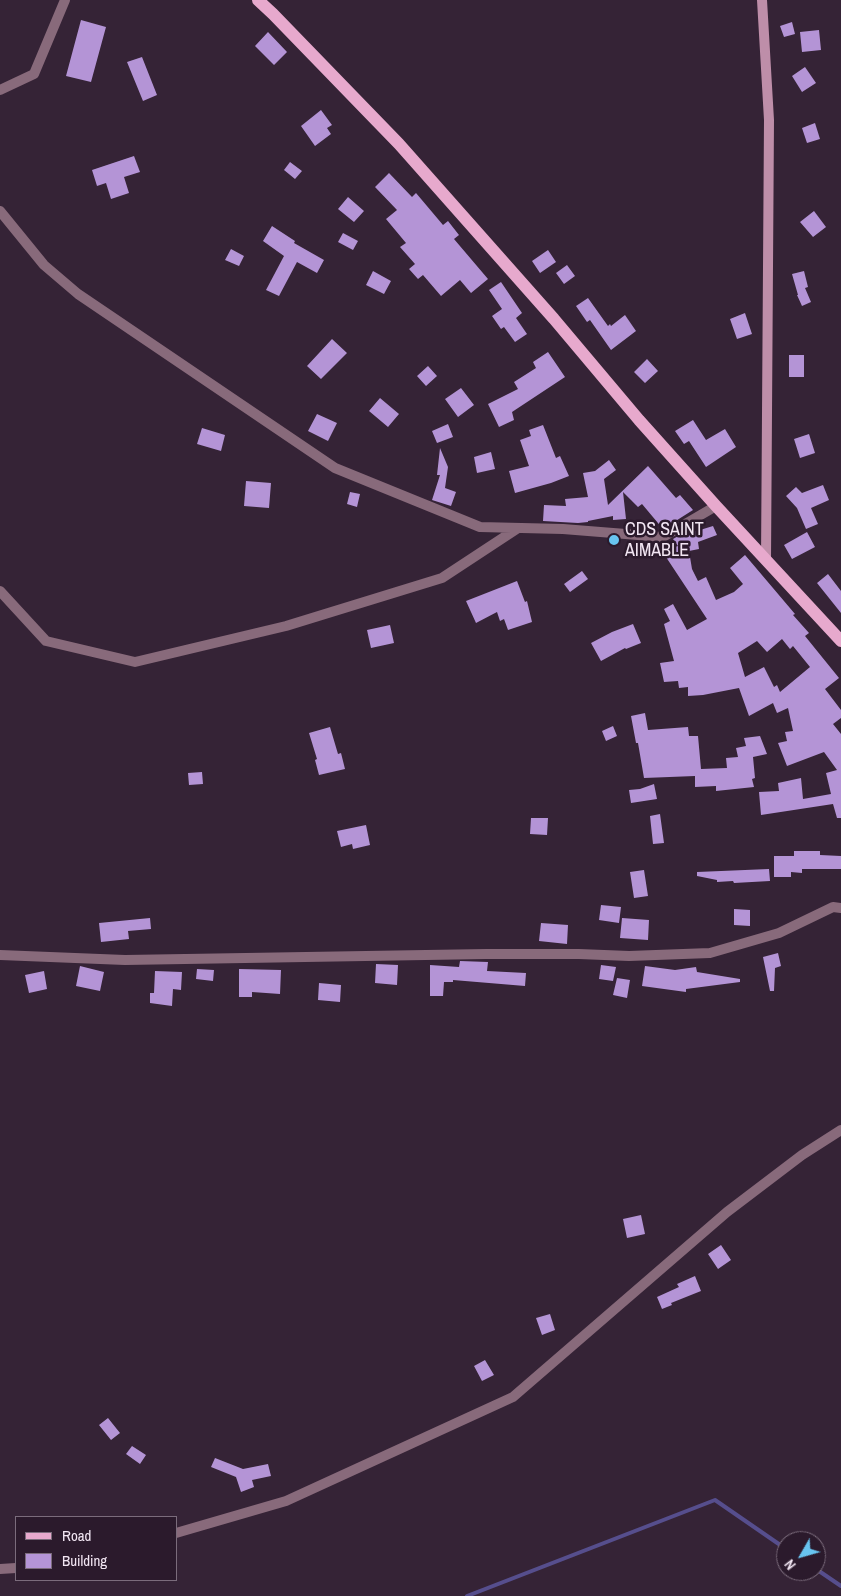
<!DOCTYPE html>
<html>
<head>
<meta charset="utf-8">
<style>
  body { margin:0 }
  #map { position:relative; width:841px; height:1596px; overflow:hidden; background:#352336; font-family:"Archivo Narrow",sans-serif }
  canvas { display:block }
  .legend { position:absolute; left:15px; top:1516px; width:162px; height:65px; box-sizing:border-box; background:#2b1a2c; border:1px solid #7b6c7c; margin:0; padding:6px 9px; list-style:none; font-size:15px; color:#f2e6f3 }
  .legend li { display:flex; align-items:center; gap:10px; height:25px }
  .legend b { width:25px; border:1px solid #7b6c7c }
  .north { position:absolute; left:776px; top:1531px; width:50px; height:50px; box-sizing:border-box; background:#2b1a2c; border:1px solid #7b6c7c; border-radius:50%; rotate:232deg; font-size:14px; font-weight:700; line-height:20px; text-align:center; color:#f2e6f3 }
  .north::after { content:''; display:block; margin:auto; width:18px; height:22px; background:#68c4f0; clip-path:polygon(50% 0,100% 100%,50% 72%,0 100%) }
</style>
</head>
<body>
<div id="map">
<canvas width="841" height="1596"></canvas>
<ul class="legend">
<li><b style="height:6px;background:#e7a9cd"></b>Road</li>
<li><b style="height:14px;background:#b494d6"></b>Building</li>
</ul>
<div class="north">N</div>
</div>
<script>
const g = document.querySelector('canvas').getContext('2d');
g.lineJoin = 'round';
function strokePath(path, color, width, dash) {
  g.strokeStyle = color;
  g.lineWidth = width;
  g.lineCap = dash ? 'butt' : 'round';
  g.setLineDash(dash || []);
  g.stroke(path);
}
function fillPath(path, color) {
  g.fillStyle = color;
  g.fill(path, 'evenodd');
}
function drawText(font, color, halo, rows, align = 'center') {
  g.font = font + ' "Archivo Narrow",sans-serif';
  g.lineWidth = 5;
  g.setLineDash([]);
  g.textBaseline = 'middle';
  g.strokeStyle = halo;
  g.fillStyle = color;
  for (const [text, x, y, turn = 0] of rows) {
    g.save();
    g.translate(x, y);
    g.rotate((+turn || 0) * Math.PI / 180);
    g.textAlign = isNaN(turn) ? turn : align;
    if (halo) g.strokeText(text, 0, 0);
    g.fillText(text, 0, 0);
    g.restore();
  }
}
const stream = new Path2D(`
  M816 1569 841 1586
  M467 1596 715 1500 786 1549`);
const building = new Path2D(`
  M81 20 106 27 91 82 66 76Z
  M792 22 795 34 784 37 780 26Z
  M819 30 821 50 802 52 800 32Z
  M268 32 287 52 274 65 255 46Z
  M142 57 157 95 143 101 127 62Z
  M805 67 816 83 802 92 792 76Z
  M321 110 332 125 327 128 331 134 315 146 301 126Z
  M815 123 820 139 807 143 802 128Z
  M134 156 140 172 124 177 129 193 111 199 106 183 97 186 92 170Z
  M290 162 302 171 295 179 284 170Z
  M389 173 412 197 416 193 443 225 448 221 459 235 454 239 488 279 471 293 460 280 441 296 423 275 418 279 409 269 415 264 400 247 406 243 386 219 397 210 375 187Z
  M348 197 364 211 354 222 338 209Z
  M814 211 826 227 813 237 800 222Z
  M272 226 295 241 294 243 324 260 317 273 297 262 279 296 266 290 284 256 263 241Z
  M343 233 358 241 353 250 338 242Z
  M231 249 244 256 239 266 225 260Z
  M548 250 556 262 540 273 532 261Z
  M567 265 575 276 564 284 556 273Z
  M373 271 391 281 384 294 366 285Z
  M804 271 808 287 805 288 811 302 802 306 797 295H798L792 274Z
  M501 282 522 313 516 318 527 334 515 342 504 327 501 329 492 316 502 309 489 290Z
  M588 298 608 326 610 324 611 326 625 315 636 331 611 350 590 320 587 322 576 306Z
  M745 313 752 334 737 339 730 319Z
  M332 339 347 353 321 379 307 366Z
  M548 352 565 377 512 412 514 420 499 427 488 404 518 389 514 382 536 368 533 362Z
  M789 355H804V377H789Z
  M647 359 658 371 645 383 634 372Z
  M428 366 437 376 426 386 417 376Z
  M461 388 474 405 458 417 445 399Z
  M380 398 399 414 388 427 369 411Z
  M317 414 337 423 328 441 308 431Z
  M693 420 706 440 725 429 736 447 706 467 689 441 684 444 675 431Z
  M448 424 453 437 437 443 432 431Z
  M543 425 556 458 560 456 569 476 551 483 515 493 509 471 529 466 520 440 531 436 529 430Z
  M202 428 225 435 221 451 197 444Z
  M809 434 815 453 800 458 794 439Z
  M440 448 448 467 445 488 456 492 451 506 432 500 440 475H437Z
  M491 452 495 469 477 473 474 457Z
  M609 460 616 470 604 479 608 505 648 466 676 498 680 495 693 510 663 529 642 504 638 507 623 492 626 519 613 520V516L588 521V522L578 523 543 521 544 505 566 506 565 499 588 497 583 473 595 471Z
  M246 481 271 483 269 508 244 506Z
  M823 485 829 500 811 508 818 524 806 529 797 508 786 496 796 487 802 493Z
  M350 492 360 494 357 507 347 504Z
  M713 526 717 535 698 542 699 549 689 551 692 569 698 581 706 577 716 600 734 592 743 584 730 568 745 555 795 614 793 615 809 633 805 636 839 678 825 689 841 710V718L833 724 841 734V818H837L833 804 761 815 759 792 779 791 778 783 801 778 803 799 831 794 826 773 837 770 824 752 787 766 778 743 787 741 785 732 793 731 788 708 777 713 773 703 749 716 739 688 703 695 688 696V687L679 688 678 681 664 682 660 663 674 661 664 624 670 621 664 609 673 604 687 630 707 619 662 551 678 546 673 539 682 534 700 530ZM782 639 790 649 793 646 810 667 780 692 777 685 774 687 764 667 745 677 738 653 757 641 767 652Z
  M807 532 815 547 792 559 784 545Z
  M582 571 588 579 570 592 564 584Z
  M828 574 841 591V613L817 583Z
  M517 581 525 602 527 601 532 622 508 630 504 619 500 621 497 612 476 623 466 601Z
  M633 624 641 643 626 649 625 648 601 661 591 643 612 632Z
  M390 625 394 643 371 648 367 630Z
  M645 713 648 730 688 727 689 736H698L701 769 727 768 726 758 738 757 736 748 746 746 744 738 760 736 767 754 753 757 755 778 752 779 754 787 716 791V786L695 787V776L644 778 638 743H636L631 716Z
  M613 726 617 736 606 741 602 731Z
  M330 727 338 754 341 753 345 769 319 775 315 760 317 759 309 733Z
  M202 772 203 784 189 785 188 773Z
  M654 784 657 799 631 803 629 790 640 789Z
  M660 814 664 843 653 844 650 816Z
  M531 818H548L547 835 530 834Z
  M366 825 370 845 353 849 352 844 341 847 337 831Z
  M794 851H820V855L841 856V869H802V873L791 872V877H774V856H794Z
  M769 869 770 881 734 883 733 881 717 882V880L697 876V872Z
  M644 870 648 896 634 898 630 872Z
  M601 905 621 907 619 923 599 920Z
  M734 909 750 910V926L734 925Z
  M150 918 151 929 128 931 129 939 101 942 99 923Z
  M622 918 649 920 648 940 620 938Z
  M541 923 568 925 567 944 539 941Z
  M778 953 781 966 775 968 774 991H770L763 957Z
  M460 961 488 962 487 971 526 973 525 986 453 980V982H444L443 996H430V965L459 967Z
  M376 964 398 965 397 985 375 983Z
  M601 965 616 967 613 981 599 979Z
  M80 966 104 972 100 991 76 986Z
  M645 966 675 970 696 967 697 972 740 979V982L686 989V992L642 986Z
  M197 969 214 970 213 981 196 979Z
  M239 969 281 970 280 994 252 992V997H239Z
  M44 971 47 989 29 993 25 975Z
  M155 971 182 972 181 990 173 989 172 1006 150 1003V993H154Z
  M617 978 630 980 627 998 613 995Z
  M319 983 341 985 340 1002 318 1000Z
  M641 1215 645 1234 627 1238 623 1219Z
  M721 1245 731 1260 718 1269 708 1254Z
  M695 1276 701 1291 671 1303 672 1305 662 1309 657 1297 679 1287 677 1284Z
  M550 1314 555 1330 542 1335 536 1318Z
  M485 1360 494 1375 482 1381 474 1366Z
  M108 1418 120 1433 111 1440 99 1425Z
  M132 1446 146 1455 140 1464 126 1454Z
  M215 1458 243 1469 268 1464 271 1476 252 1480 254 1487 241 1492 236 1477 211 1467Z`);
const minor = new Path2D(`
  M0 90 34 74 65 0
  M0 211 44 265 78 294 335 468 480 527 563 529 663 537 716 506
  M0 591 46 641 135 662 286 626 442 578 518 528
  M0 955 125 960 486 954H579L629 956 710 953 779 933 833 907 841 908`);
const tertiary = new Path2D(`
  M176 1533 286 1501 513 1397 727 1212 802 1155 841 1130
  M0 1569 16 1568`);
const secondary = new Path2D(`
  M762 0 769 120 766 559`);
const primary = new Path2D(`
  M258 0 273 14 399 144 554 319 639 420 716 506 841 641`);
const markers = [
  [614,540,6,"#68c4f0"]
];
const poiNames = [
  ["CDS SAINT",625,530],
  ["AIMABLE",625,551]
];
strokePath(stream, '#564e8d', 4);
fillPath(building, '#b494d6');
strokePath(minor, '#886a7b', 10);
strokePath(tertiary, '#886a7b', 10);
strokePath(secondary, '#be8ea9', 10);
strokePath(primary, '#e7a9cd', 12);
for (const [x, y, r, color] of markers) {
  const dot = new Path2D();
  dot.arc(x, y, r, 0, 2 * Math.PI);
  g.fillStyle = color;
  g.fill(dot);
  strokePath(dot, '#2b1a2c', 2);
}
drawText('18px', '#f2e6f3', '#2b1a2c', poiNames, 'left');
</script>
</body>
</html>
